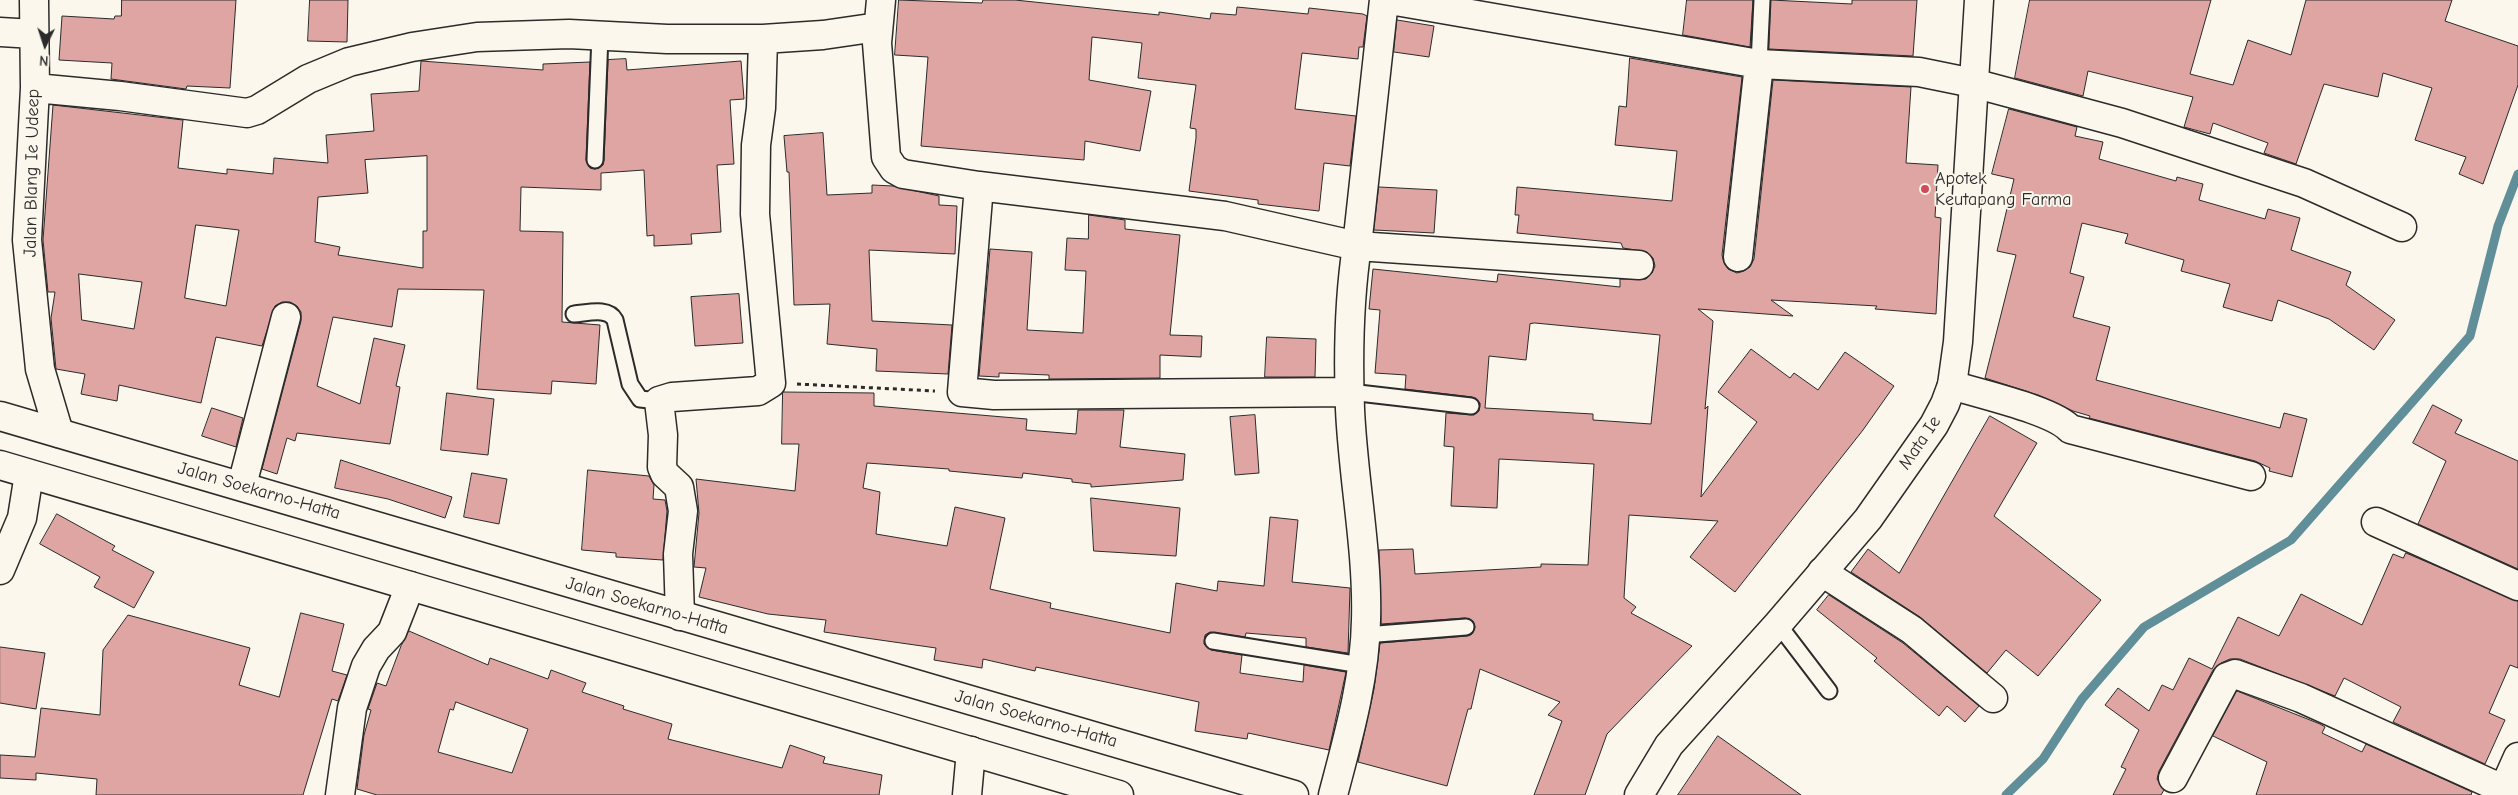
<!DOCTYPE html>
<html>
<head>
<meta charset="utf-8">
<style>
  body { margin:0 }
  #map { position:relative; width:2518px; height:795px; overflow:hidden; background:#fbf7ec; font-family:"Comic Neue",sans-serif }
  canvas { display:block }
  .north { position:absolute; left:20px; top:20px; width:50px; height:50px; -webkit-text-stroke:4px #fbf7ec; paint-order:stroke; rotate:184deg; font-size:14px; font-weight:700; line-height:20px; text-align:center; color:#2b2b2b }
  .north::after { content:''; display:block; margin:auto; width:18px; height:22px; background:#2b2b2b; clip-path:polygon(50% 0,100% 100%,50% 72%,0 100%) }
</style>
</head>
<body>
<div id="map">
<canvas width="2518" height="795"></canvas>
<div class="north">N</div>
</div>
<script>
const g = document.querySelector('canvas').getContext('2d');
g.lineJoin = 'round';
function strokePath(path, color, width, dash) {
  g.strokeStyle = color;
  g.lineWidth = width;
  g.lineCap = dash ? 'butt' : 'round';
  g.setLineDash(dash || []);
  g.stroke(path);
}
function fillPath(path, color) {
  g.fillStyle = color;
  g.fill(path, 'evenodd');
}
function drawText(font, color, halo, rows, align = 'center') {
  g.font = font + ' "Comic Neue",sans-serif';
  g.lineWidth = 4;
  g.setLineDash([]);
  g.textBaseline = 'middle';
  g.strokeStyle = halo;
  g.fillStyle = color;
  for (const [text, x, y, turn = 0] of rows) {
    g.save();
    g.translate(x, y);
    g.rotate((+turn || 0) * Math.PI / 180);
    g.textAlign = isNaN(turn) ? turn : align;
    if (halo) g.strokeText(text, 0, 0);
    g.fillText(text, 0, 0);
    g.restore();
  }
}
const stream = new Path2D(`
  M2006 795 2043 759 2082 699 2144 627 2291 540 2470 336 2498 226 2518 174`);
const building = new Path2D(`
  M122 0H236L230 88 187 86 186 89 111 79 112 63 59 60 62 16 114 19 115 16H121Z
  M310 0H348L347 42 308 41Z
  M899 0 982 3 983 0H1015L1159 15V12L1210 19 1211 13 1236 15 1237 7 1308 14 1309 8 1363 14 1367 16 1363 47H1359L1358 59 1302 53 1295 109 1356 116 1350 166 1324 163 1319 211 1258 204V200L1189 191 1196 138V129L1190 128 1196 85 1138 78 1142 43 1092 37 1089 80 1151 91 1140 151 1085 141 1084 160 921 146 928 57 895 55Z
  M1687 0H1753L1750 47 1683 35Z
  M1771 0 1852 4V0H1917L1913 56 1769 49Z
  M2030 0H2211L2190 74 2233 85 2248 40 2291 55 2306 0H2452L2445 21 2518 46V85L2483 184 2459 174 2466 157 2415 140 2432 88 2383 73 2378 97 2324 84 2296 164 2264 153 2268 143 2213 123 2210 134 2184 127 2193 97 2088 71 2083 96 2015 78Z
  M1397 20 1434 26 1429 57 1394 52Z
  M1630 58 1742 77 1722 255 1724 263 1728 269 1737 273 1744 271 1750 267 1754 259 1773 80 1911 87 1906 163 1938 165 1935 217 1941 218 1936 314 1875 309 1877 306 1771 300 1793 316 1698 309 1713 321 1705 409 1708 406 1701 497 1757 422 1718 392 1751 349 1790 378 1794 373 1818 390 1845 352 1894 386 1863 430 1735 592 1690 557 1718 521 1629 515 1624 598 1636 607 1631 613 1692 646 1607 734 1585 795H1534L1562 721 1548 715 1560 702 1480 669 1471 709H1468L1447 786 1358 762 1374 689 1380 643 1467 636 1472 634 1475 627 1473 621 1465 618 1381 624 1379 550 1413 549 1415 574 1541 567V564L1588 565 1594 464 1499 459 1497 508 1451 506 1454 447 1444 446 1446 413 1474 415 1479 411 1480 403 1472 397 1405 389 1406 375 1375 373 1380 310 1369 309 1373 269 1497 282 1498 274 1620 287V279H1646L1652 273 1655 266 1653 258 1647 252 1623 248 1621 243 1517 233 1519 215H1515L1517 187 1672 201 1677 151 1615 145 1619 106 1626 107ZM1535 323 1660 335 1651 424 1593 420V414L1485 408 1489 356 1526 360 1530 324Z
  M626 59 627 70 741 61 744 99 730 100 734 164 717 165 721 232 691 234 692 244 654 246V235L647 236 644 170 601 173V190L521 187 520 231 563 232 562 322 600 325 596 384 552 381 551 394 477 389 484 290 398 289 392 327 333 317 317 386 360 404 374 338 405 345 396 386 400 387 390 444 297 433 295 441 287 438 277 474 262 469 301 321V312L297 306 290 302H282L275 306 262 346 216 337 201 403 119 385 117 401 81 394 85 374 56 369 51 318 55 292H48L43 240 53 105 183 120 178 168 227 174V169L273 174 274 158 328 163 326 135 374 131 371 94 419 91 421 61 543 70V64L590 62 586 160 590 168 595 169 603 165 604 160 608 60ZM427 156V231H423V268L338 255 340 247 315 242 318 197 368 193 365 160ZM196 225 239 230 226 306 185 298ZM79 274 142 282 134 329 82 320Z
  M2009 109 2077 127 2075 136 2103 142 2099 159 2176 181 2177 177 2203 184 2199 200 2265 219 2268 209 2300 218 2291 250 2351 272 2346 285 2395 320 2374 350 2329 319 2278 300 2272 321 2223 307 2230 284 2181 271 2184 260 2125 243 2128 234 2082 223 2070 273 2084 277 2073 317 2110 327 2096 380 2280 428 2284 413 2307 419 2292 477 2269 471 2270 468 2255 461 2089 418 2090 416 2073 411 2038 395 1985 378 2016 255 1997 251 2014 179 1992 174Z
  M823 133 827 195 872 193V185L893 186 939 196V205L957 206 955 254 869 250 872 321 952 325 948 374 876 371 877 349 827 344 830 304 794 305 789 172H787L784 136Z
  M1379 187 1437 190 1434 233 1374 230Z
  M1089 215 1125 220V229L1180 235 1170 335 1202 336 1201 357 1160 355V378L1049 379V375L999 373V377L979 376 990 249 1032 252 1027 330 1083 333 1086 271 1065 270 1067 238 1088 239Z
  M739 294 743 343 695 346 691 297Z
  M1267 337 1316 339 1315 377H1265Z
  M783 392 874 393V406L1027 419 1026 430 1076 434 1078 410H1124L1120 447 1185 454 1183 480 1091 487V484L1072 482V479L1023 473 1022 478 949 471V469L867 463 863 488 880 492 876 534 947 546 955 507 1005 518 990 589 1051 603 1050 608 1170 633 1176 583 1217 591 1218 581 1264 586 1270 517 1298 520 1292 582 1350 588 1348 653 1306 647V638L1246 633 1245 637 1210 632 1205 635 1204 644 1211 650 1242 655 1240 673 1303 682 1304 665 1346 672 1329 750 1248 733 1247 739 1195 731 1199 702 1036 667 1035 671 983 659 982 668 934 660 936 648 824 632 826 620 768 614 699 597 706 568 694 567 699 513 696 479 795 491 799 444H782Z
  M447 393 494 399 488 455 441 450Z
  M2433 405 2462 420 2455 433 2518 461V569L2418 524 2446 461 2413 443Z
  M212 408 243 418 236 447 202 436Z
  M1255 415 1259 473 1235 475 1230 417Z
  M1990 416 2037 443 1994 516 2101 600 2038 676 2006 650 1987 673 1920 617 1851 572 1868 549 1899 573Z
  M341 460 452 497 445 518 388 499 335 488Z
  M588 470 649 476 654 485 653 499 665 500 667 511 663 560 616 557V553L582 550Z
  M472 473 507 479 499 524 464 517Z
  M1091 498 1180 508 1176 556 1094 551Z
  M57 514 115 546 112 550 154 572 134 608 94 587 100 577 40 544Z
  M2406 553 2518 601V668L2510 665 2489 713 2505 720 2485 764 2393 722 2401 707 2344 678 2335 696 2240 659H2230L2221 663 2213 670 2159 771 2157 779 2164 790 2161 795H2113L2126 769 2121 767 2139 730 2105 705 2118 688 2149 711 2162 685 2173 690 2189 658 2212 669 2238 617 2279 636 2301 594 2362 625 2393 554 2403 558Z
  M1829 595 1903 643 1979 706 1965 722 1947 706 1939 716 1874 661 1877 658 1817 610Z
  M301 613 344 624 332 671 347 675 338 701 332 699 303 795H96L97 779 36 773V780L0 778V755L35 757 41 708 100 715 103 650 128 615 250 648 239 685 279 697Z
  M409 631 488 665 490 658 548 679 551 670 586 683 582 692 624 706 623 709 672 724 668 739 782 768 790 745 825 757 823 763 882 775 879 795H377L357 789 364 735 371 710 368 709 377 683 386 686 401 646ZM456 702 528 729 512 773 438 752 450 709 453 710Z
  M0 647 45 653 36 709 0 703Z
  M2237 691 2320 724 2325 727 2322 733 2362 752 2366 744 2472 792 2471 795H2256L2267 762 2213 736Z
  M1718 736 1801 795H1678Z`);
const path = new Path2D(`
  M797 384 935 391`);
const service = new Path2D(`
  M1759 64 1762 0
  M595 160 600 36
  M574 314C588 313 608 307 615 320L630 384 640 399 659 401
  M1350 392 1471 406
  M1778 624 1829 691
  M1365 635 1466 627
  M1213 641 1361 665`);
const minor = new Path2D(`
  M34 0 35 88 27 240 40 369 59 433
  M881 0 877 43 886 157 894 169 903 174 979 186 1225 216 1357 246 1384 0
  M1390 0 1759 64 1919 72 1973 83 2122 123 2304 183 2402 227
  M0 32 34 34
  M35 88 120 96 247 113 257 110 308 79 349 62 412 47 477 37 569 34 667 39H763
  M979 186 962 392 994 395 1350 392
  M1738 257 1759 64
  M1952 385C1979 394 2053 410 2070 429L2251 476
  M242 485 286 317
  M2376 522 2518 586
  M0 570 22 518 29 474
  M1822 572 1912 630 1993 698
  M680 616 678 554 683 511 679 487 665 474 662 467 663 435 659 401 672 397 758 391 771 383 755 214 756 145 761 108 763 39 823 35 878 27
  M2173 778 2227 677 2235 674 2301 698 2516 795
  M340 795 352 708 366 666 376 649 392 632 410 586
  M967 795 971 751
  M1333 795C1348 738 1365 679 1366 620 1368 550 1353 479 1350 409 1348 355 1349 299 1357 246L1639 265
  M2501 795 2518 757`);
const tertiary = new Path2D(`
  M1639 795 1669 745 1778 624 1868 519 1934 425 1945 404 1952 385 1958 342 1979 0`);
const trunk = new Path2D(`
  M0 416 1294 795
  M0 465 1119 795`);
const markers = [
  [1925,189,5,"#d1495b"]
];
const streetNames = [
  ["Jalan Blang Ie Udeep",32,173,-89],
  ["Mata Ie",1920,443,-56],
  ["Jalan Soekarno-Hatta",259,491,16],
  ["Jalan Soekarno-Hatta",647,606,16],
  ["Jalan Soekarno-Hatta",1036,719,16]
];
const poiNames = [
  ["Apotek",1935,179],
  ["Keutapang Farma",1935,200]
];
strokePath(stream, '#608f99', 9);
fillPath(building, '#dfa5a3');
strokePath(building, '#2b2b2b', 1);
strokePath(service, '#2b2b2b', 19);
strokePath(minor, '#2b2b2b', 31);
strokePath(tertiary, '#2b2b2b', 31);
strokePath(trunk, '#2b2b2b', 31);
strokePath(path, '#2b2b2b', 3, [4, 4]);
strokePath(service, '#fbf7ec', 15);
strokePath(minor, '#fbf7ec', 28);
strokePath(tertiary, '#fbf7ec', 28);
strokePath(trunk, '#fbf7ec', 28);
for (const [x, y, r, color] of markers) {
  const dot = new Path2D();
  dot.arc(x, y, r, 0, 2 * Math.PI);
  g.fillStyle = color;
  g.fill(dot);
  strokePath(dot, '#fbf7ec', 2);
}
drawText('18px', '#2b2b2b', '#fbf7ec', streetNames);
drawText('18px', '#2b2b2b', '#fbf7ec', poiNames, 'left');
</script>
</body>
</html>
